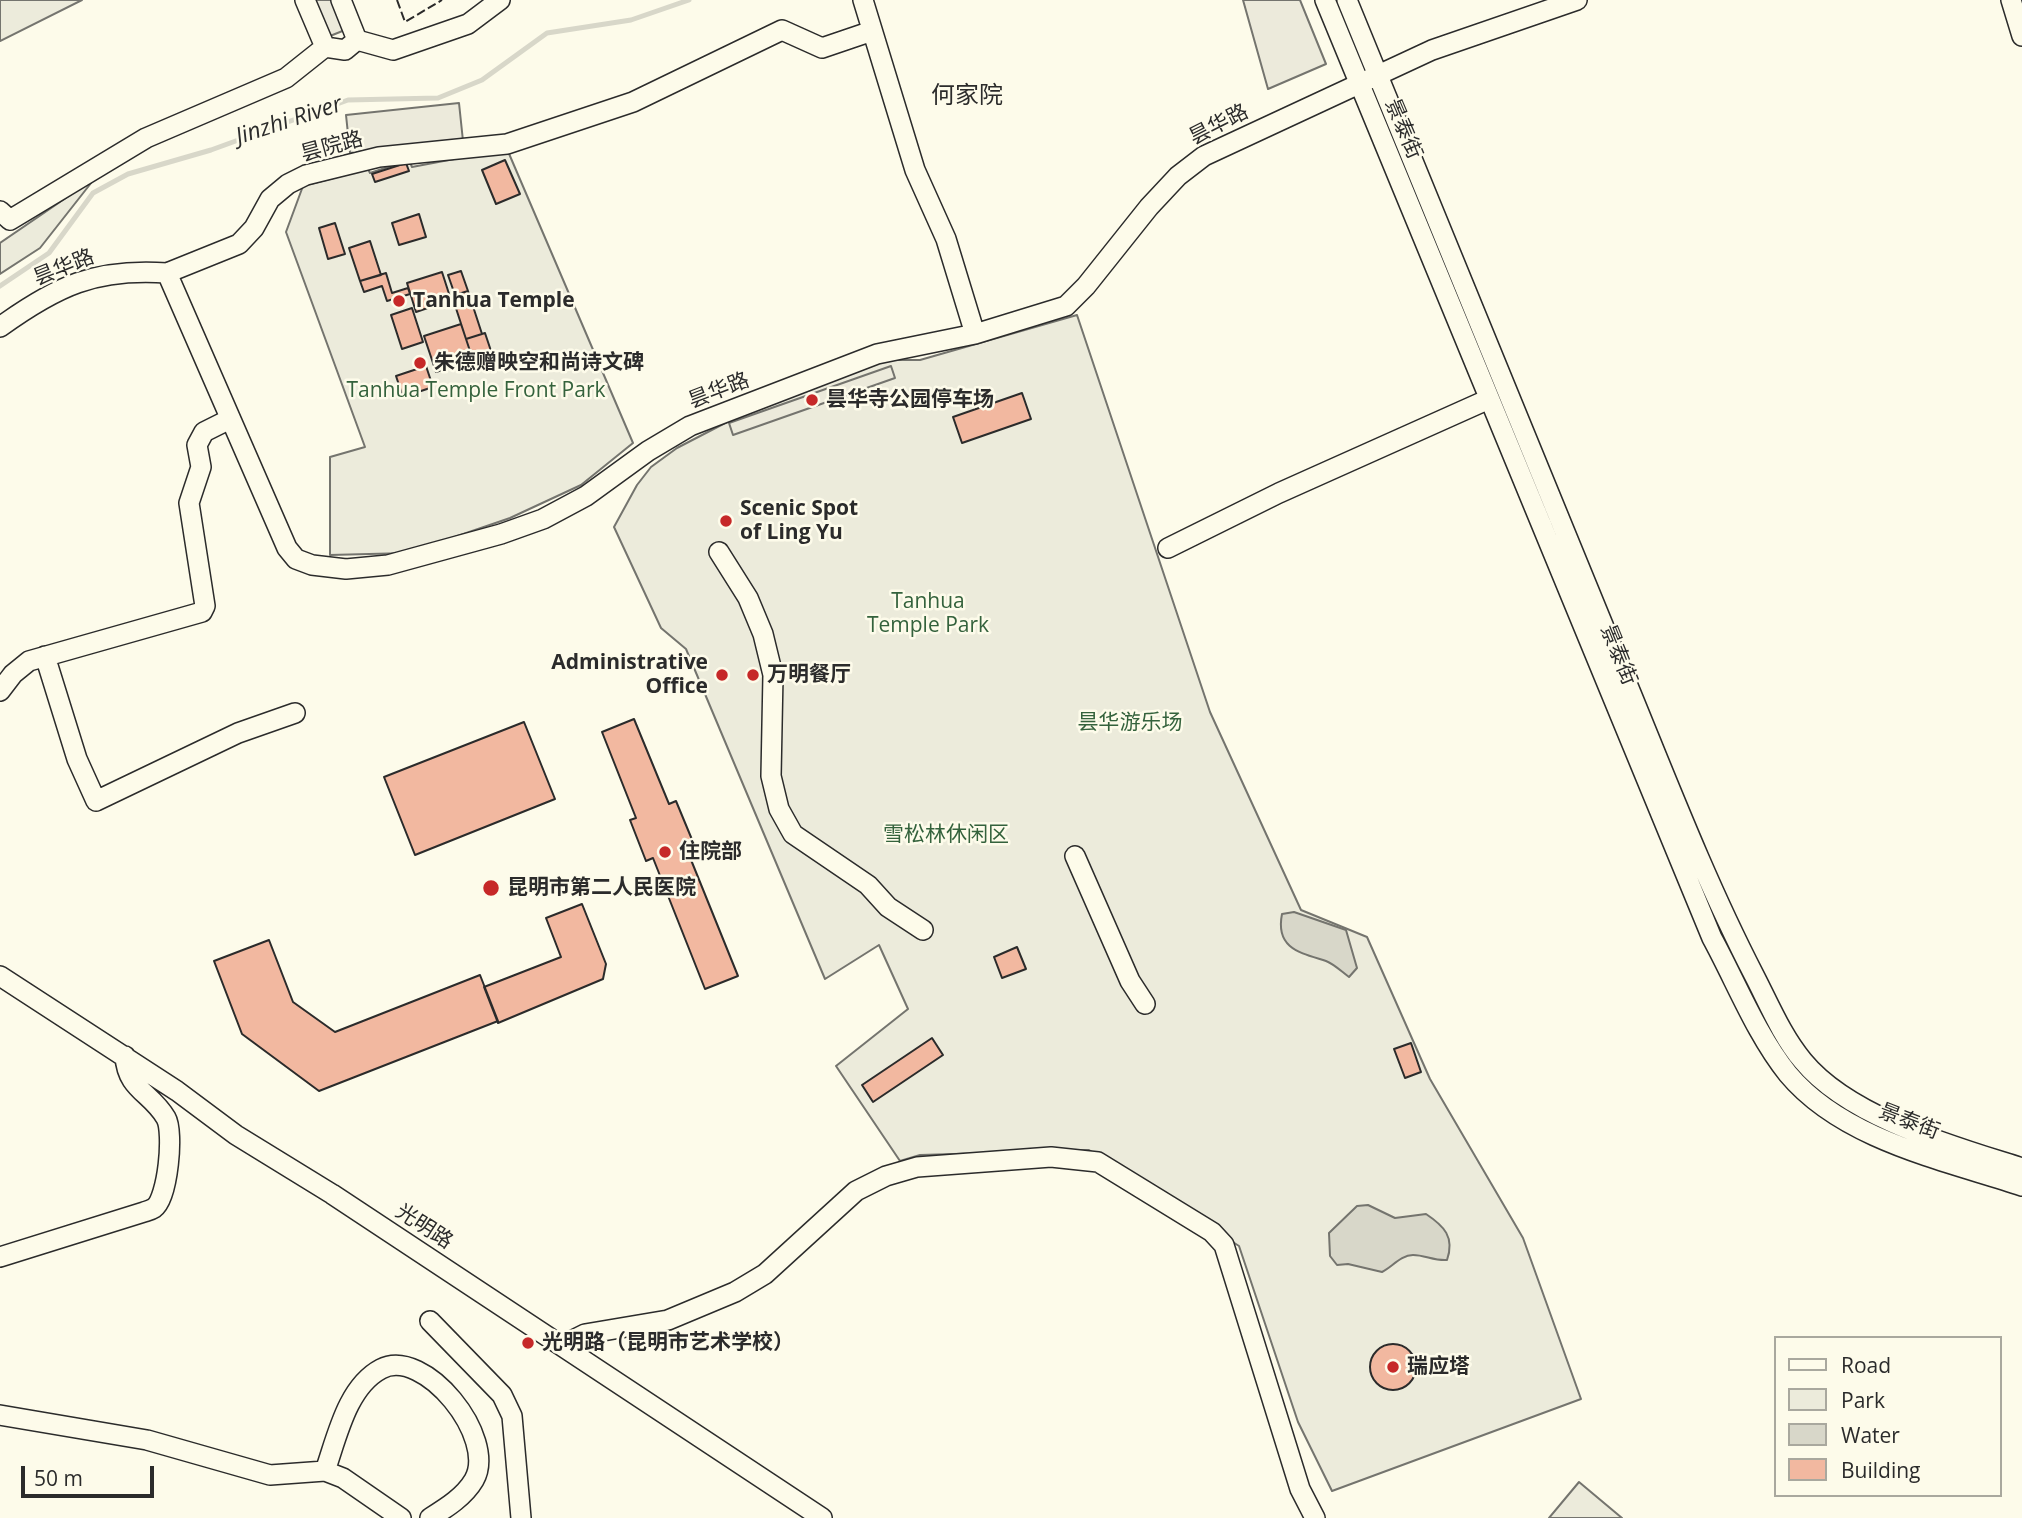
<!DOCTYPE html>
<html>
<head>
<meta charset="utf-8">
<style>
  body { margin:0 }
  #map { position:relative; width:2022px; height:1518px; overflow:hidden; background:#fdfbea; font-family:"Open Sans",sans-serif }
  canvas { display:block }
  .legend { position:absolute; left:1774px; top:1336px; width:228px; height:161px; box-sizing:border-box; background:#fdfbea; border:2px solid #a9a89e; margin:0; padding:9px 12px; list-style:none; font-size:21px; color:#2b2b2b }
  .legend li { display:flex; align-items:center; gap:14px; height:35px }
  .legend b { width:35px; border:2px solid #a9a89e }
  .scale { position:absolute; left:21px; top:1466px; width:133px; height:32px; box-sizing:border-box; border:4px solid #2b2b2b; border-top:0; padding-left:9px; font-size:21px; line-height:24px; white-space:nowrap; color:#2b2b2b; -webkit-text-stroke:5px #fdfbea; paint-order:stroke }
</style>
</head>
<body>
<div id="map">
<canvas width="2022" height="1518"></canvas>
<ul class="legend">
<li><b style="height:9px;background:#fdfbea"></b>Road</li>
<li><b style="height:19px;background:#ecebdb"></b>Park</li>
<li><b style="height:19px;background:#d8d7c9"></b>Water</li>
<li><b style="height:19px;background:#f2b8a0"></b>Building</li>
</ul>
<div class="scale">50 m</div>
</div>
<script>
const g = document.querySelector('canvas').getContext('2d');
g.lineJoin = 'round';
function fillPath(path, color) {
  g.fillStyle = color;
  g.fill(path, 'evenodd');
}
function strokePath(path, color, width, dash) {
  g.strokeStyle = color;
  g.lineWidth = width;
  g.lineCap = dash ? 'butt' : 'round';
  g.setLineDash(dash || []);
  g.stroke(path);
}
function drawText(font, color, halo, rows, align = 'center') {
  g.font = font + ' "Open Sans","Noto Sans SC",sans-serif';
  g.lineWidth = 5;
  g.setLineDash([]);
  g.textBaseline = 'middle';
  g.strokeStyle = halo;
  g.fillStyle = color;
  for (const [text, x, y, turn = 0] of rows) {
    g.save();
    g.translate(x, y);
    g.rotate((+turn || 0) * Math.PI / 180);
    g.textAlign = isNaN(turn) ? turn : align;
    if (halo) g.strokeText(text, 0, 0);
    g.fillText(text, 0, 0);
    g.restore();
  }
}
const green = new Path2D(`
  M0 0H82L0 41Z
  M507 149 633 443 581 485 510 518 408 553 330 555V457L365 447 286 232 303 186 368 169 370 173 409 160 412 167Z
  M95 178 40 248 0 274V243Z
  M1077 315 1210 712 1301 910 1367 937 1430 1079 1523 1238 1581 1399 1332 1491 1298 1422 1239 1246 1089 1150 920 1155 900 1161 836 1066 908 1009 879 945 825 979 686 649 661 628 614 527 637 485 651 467 677 448 731 420 887 360H920Z
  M1579 1482 1622 1518H1549Z`);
const parking = new Path2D(`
  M311 0H351L360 24 325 38Z
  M1243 0H1300L1326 64 1268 89Z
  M459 103 463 141 350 153 346 115Z
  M891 366 895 378 733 435 729 423Z`);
const water = new Path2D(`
  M1294 912 1346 930 1357 968 1349 977C1342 972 1334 964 1326 961 1301 953 1275 949 1282 914Z
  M1368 1205 1395 1218 1426 1214C1444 1226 1455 1237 1447 1260 1434 1261 1425 1255 1413 1255 1401 1255 1392 1267 1382 1272L1348 1264 1337 1265 1330 1256 1329 1233 1357 1206Z`);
const stream = new Path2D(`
  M0 286 49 253 93 193 128 174 211 150 348 100 438 98 482 80 547 33 631 20 689 0`);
const building = new Path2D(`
  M505 160 520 194 496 204 482 170Z
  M406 163 409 171 375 182 372 174Z
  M419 214 426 237 399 245 392 223Z
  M335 223 345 254 328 259 319 228Z
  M370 241 381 275 360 281 349 248Z
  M461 271 468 291 455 295 448 275Z
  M442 272 451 300 416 312 407 283Z
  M386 273 392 293 408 288 410 294 387 301 382 286 364 292 360 281Z
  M468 291 482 334 466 339 452 296Z
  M412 308 423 342 402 349 391 315Z
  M461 324 473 360 436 372 424 336Z
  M485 333 492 354 473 360 466 339Z
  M426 366 433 387 403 397 396 376Z
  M1022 393 1031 419 962 443 953 417Z
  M634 719 669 804 676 801 693 842 685 845 738 976 705 989 653 858 646 861 630 820 636 818 602 732Z
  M524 722 555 799 415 855 384 777Z
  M582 904 606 964 603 979 498 1023 484 987 561 957 546 918Z
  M269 940 293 1002 335 1032 480 975 498 1021 319 1091 242 1034 214 961Z
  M1017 947 1026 969 1002 978 994 957Z
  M932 1038 943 1055 873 1102 862 1085Z
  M1411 1043 1421 1072 1405 1078 1394 1049Z
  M1370 1367a23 23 0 1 1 46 0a23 23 0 1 1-46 0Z`);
const minor = new Path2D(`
  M305 0 325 47 345 50 357 40
  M341 0 357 40
  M863 0 915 170 946 239 975 334
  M1325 0 1712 938C1736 982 1756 1034 1788 1074 1843 1140 1944 1160 2022 1186
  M1347 0C1442 233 1538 465 1633 698 1671 791 1708 886 1754 975 1769 1004 1782 1036 1803 1061 1850 1118 1953 1146 2022 1168
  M2011 0 2022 36
  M357 40 393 50 468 24 500 0
  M0 211 10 220 146 138 286 78 325 47
  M167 273 239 244 254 228 270 199 288 184 306 175 379 157 507 144 633 102 782 30 822 48 872 31
  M0 327C57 286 95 268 167 273L287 548 296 559 312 565 346 569 388 565 501 534 543 519 586 496 648 451 690 426 877 354 975 334 1066 306 1086 286 1149 207 1178 176 1204 156 1432 50 1577 0
  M1168 548 1279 493 1489 399
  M719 552 748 598 763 634 773 675 771 776 779 809 793 834 868 885 888 907 923 930
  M45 656 77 759 96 801 238 733 295 713
  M0 691 13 674 29 661 202 612 205 606 189 503 201 467 197 445 204 432 230 419
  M1075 856 1130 981 1145 1004
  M0 976 177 1091 236 1135 332 1194 822 1518
  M0 1257 144 1212C147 1211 151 1210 154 1208 168 1198 174 1132 166 1118 151 1092 127 1090 125 1056
  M430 1321 502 1395 512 1416 521 1518
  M563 1345 585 1334 668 1320 735 1292 765 1274 856 1191 886 1176 917 1167 1051 1157 1098 1162 1212 1232 1224 1245 1300 1489 1315 1518
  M0 1415 147 1440 270 1475 325 1471 343 1478 401 1518
  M325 1471C337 1437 347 1387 381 1369 424 1346 498 1438 474 1480 464 1497 446 1508 430 1518`);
const fence = new Path2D(`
  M397 0 405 22 442 0`);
const markers = [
  [399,301,7,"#c62828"],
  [420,363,7,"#c62828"],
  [812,400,7,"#c62828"],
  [726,521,7,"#c62828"],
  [722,675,7,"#c62828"],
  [753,675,7,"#c62828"],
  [665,852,7,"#c62828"],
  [491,888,9,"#c62828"],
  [528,1343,7,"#c62828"],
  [1393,1367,7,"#c62828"]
];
const streetNames = [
  ["昙华路",1219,125,-27],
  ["景泰街",1403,129,67],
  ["昙院路",332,147,-15],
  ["昙华路",64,268,-22],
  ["昙华路",719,391,-21],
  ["景泰街",1618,655,68],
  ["景泰街",1909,1122,21],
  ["光明路",424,1227,33]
];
const poiNames = [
  ["Tanhua Temple",413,301],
  ["朱德赠映空和尚诗文碑",434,363],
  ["昙华寺公园停车场",826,400],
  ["Scenic Spot",740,509],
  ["of Ling Yu",740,533],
  ["Administrative",708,663,"right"],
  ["Office",708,687,"right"],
  ["万明餐厅",767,675],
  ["住院部",679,852],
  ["昆明市第二人民医院",507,888],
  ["光明路（昆明市艺术学校）",542,1343],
  ["瑞应塔",1407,1367]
];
const parkNames = [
  ["Tanhua Temple Front Park",476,391],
  ["Tanhua",928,602],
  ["Temple Park",928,626],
  ["昙华游乐场",1130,723],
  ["雪松林休闲区",946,835]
];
const waterNames = [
  ["Jinzhi River",289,121,-18]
];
const quarterNames = [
  ["何家院",967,96]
];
fillPath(green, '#ecebdb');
strokePath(green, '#74746e', 2);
fillPath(parking, '#eceadb');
strokePath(parking, '#74746e', 2);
fillPath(water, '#d8d7c9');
strokePath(water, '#74746e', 2);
strokePath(stream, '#d8d7c9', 5);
fillPath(building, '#f2b8a0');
strokePath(building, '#2b2b2b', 2);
strokePath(minor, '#2b2b2b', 22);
strokePath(minor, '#fdfbea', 19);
strokePath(fence, '#2b2b2b', 2, [9, 3.5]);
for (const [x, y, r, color] of markers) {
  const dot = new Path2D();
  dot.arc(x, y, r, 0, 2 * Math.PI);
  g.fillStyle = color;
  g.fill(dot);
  strokePath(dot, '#fdfbea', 2.5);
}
drawText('21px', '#2b2b2b', '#fdfbea', streetNames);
drawText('bold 21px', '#2b2b2b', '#fdfbea', poiNames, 'left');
drawText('21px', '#34623c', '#fdfbea', parkNames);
drawText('italic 23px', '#2b2b2b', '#fdfbea', waterNames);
drawText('24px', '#2b2b2b', '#fdfbea', quarterNames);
</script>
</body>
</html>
